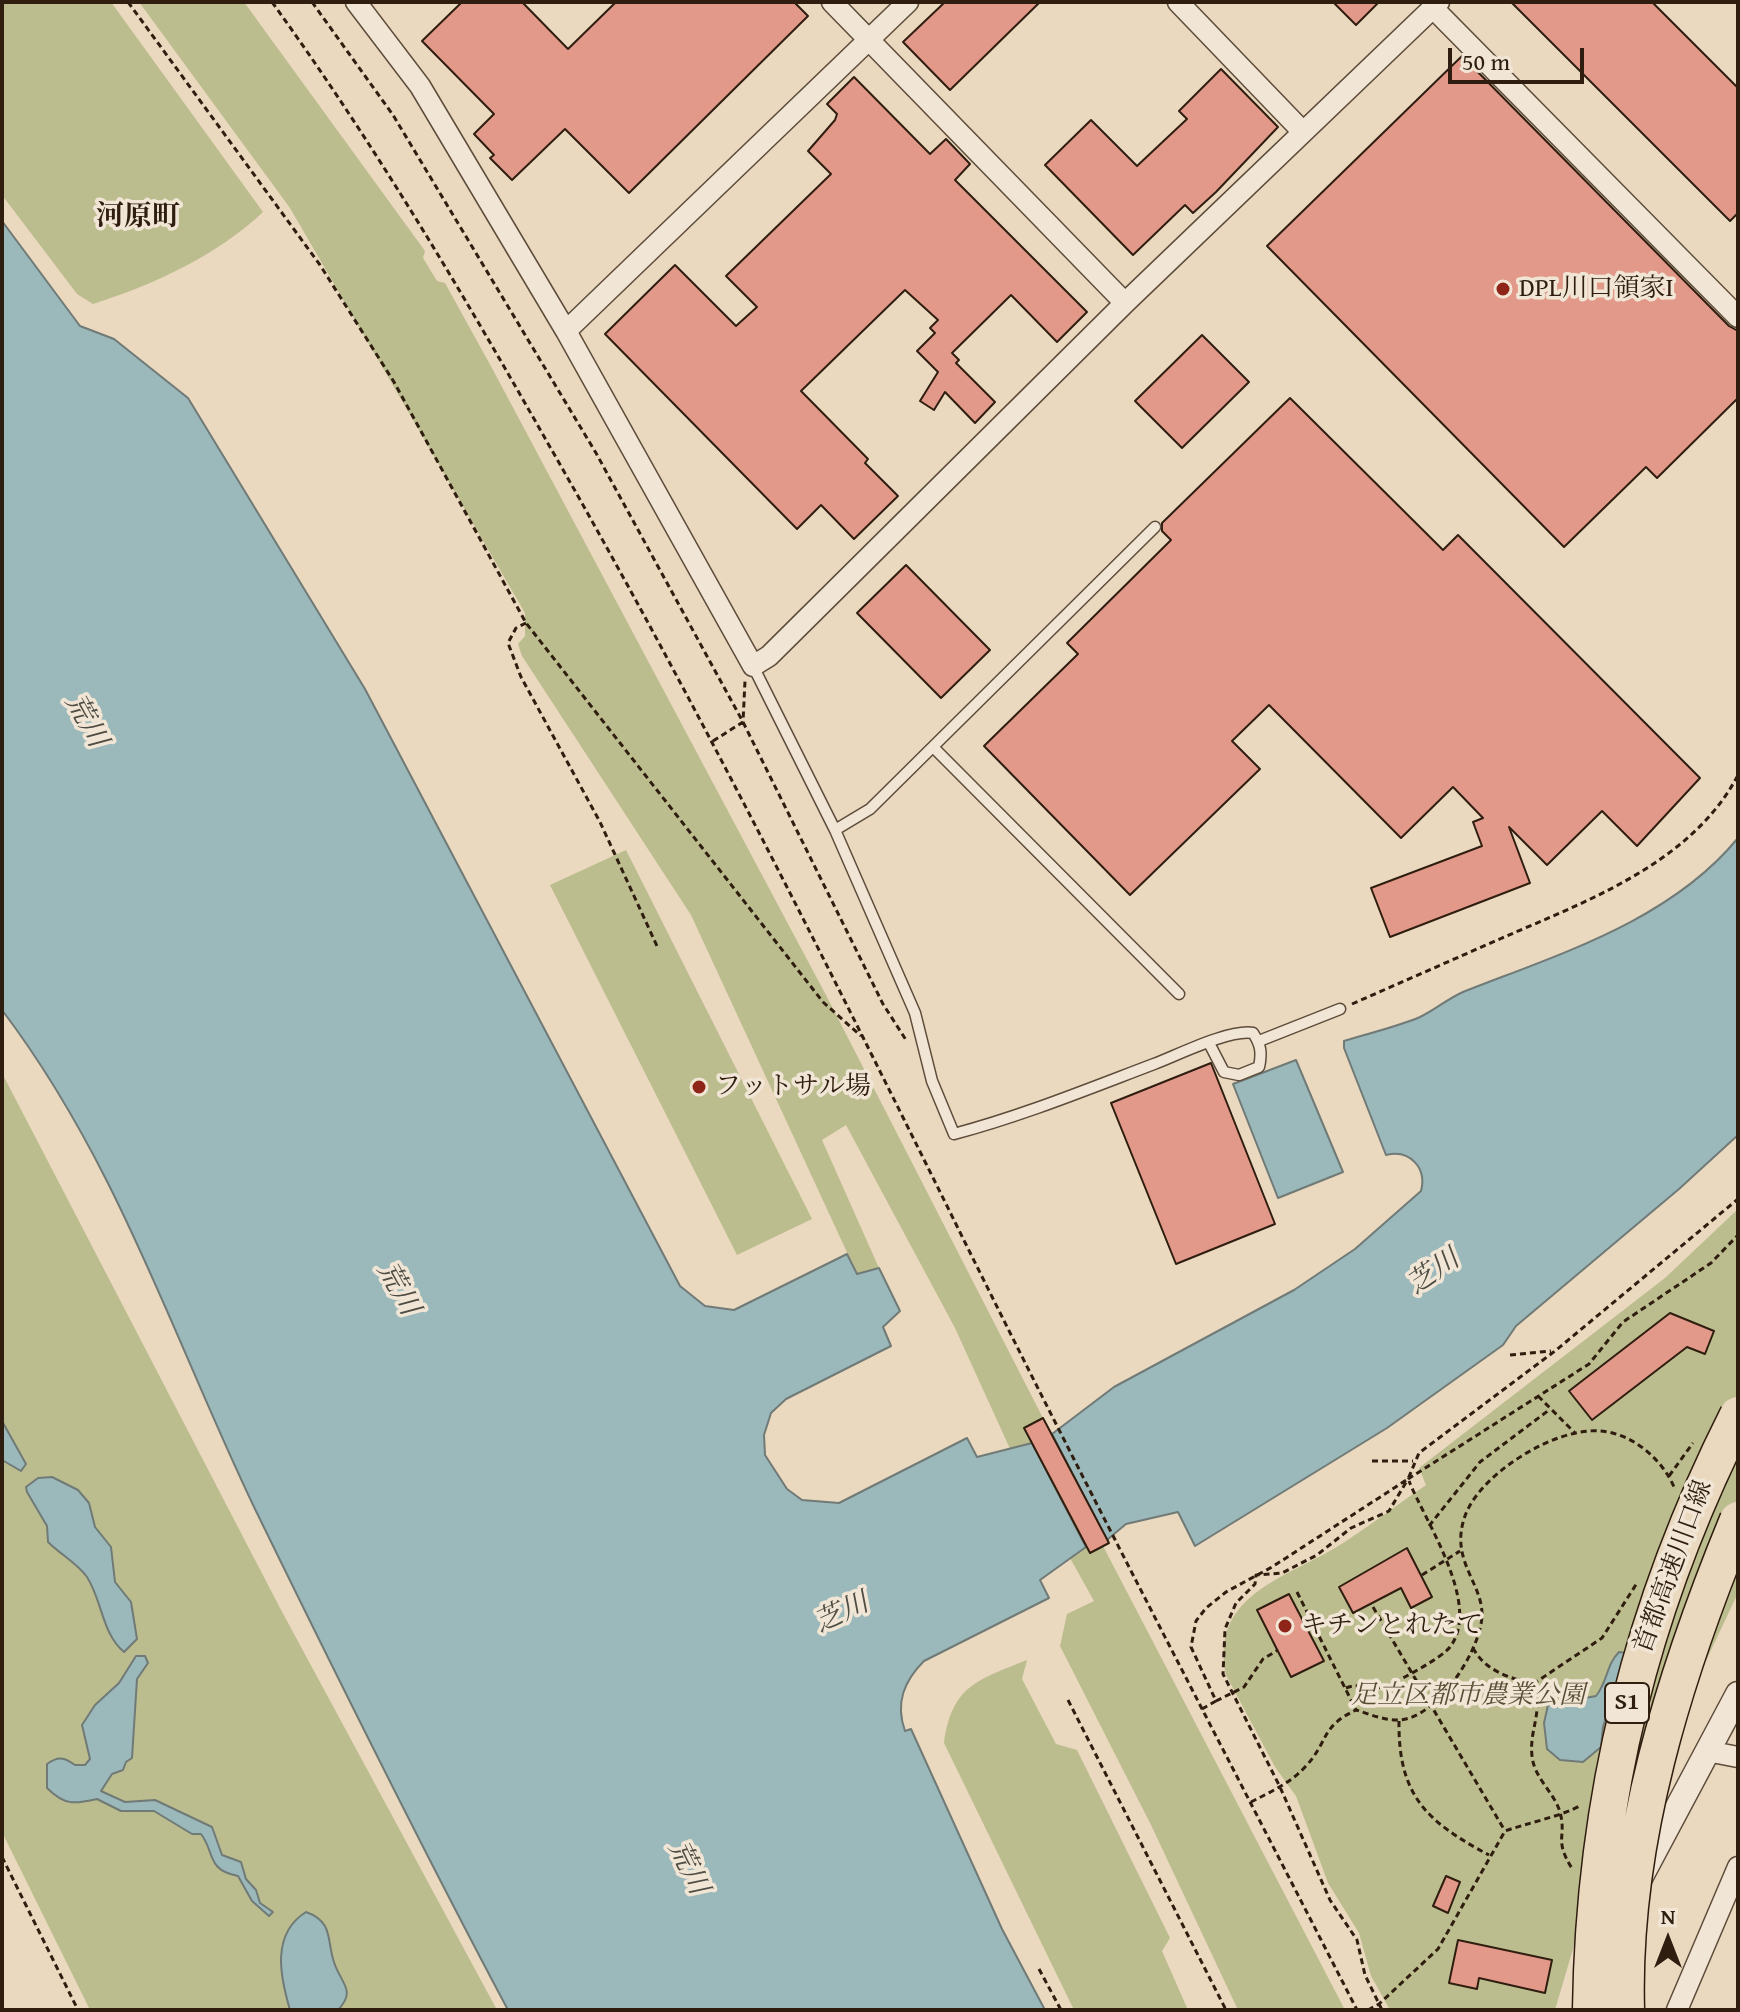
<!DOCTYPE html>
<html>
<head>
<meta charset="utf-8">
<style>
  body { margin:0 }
  #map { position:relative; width:1740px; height:2012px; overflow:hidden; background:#ead8bf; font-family:"Gentium Book Plus",serif }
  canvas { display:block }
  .frame { position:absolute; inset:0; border:4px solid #2f1e0f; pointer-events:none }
  .north { position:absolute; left:1628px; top:1900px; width:80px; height:80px; -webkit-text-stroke:6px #f1e6d5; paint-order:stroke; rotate:0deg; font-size:22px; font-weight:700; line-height:32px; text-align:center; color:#2f1e0f }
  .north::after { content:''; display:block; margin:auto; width:28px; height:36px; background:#2f1e0f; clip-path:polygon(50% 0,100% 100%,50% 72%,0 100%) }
  .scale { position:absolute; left:1448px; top:48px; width:136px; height:36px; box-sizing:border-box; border:4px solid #2f1e0f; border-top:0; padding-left:10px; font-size:24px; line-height:28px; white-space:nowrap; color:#2f1e0f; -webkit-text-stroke:6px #f1e6d5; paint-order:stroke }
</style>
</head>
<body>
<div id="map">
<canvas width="1740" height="2012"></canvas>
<div class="frame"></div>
<div class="north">N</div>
<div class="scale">50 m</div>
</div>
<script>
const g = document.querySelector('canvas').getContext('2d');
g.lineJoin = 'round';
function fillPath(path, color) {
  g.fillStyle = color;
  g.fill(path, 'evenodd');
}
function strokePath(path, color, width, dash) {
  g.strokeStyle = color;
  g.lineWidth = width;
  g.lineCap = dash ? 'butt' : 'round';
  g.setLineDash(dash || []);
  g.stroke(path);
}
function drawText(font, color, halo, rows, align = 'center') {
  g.font = font + ' "Gentium Book Plus","Noto Serif JP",serif';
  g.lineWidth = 7;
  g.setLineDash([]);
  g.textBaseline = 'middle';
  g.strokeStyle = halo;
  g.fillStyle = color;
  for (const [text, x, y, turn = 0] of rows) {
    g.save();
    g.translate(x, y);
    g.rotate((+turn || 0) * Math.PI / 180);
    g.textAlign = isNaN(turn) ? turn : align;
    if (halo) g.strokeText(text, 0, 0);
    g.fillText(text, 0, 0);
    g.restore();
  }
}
const green = new Path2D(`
  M2 2H111L263 212C218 255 153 285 93 304L77 294 2 195Z
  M139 2H244L425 251 423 258 437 281 445 283 493 370 827 997 1043 1418 1024 1428 1032 1443 1011 1451 955 1328 846 1125 822 1140 879 1268 857 1274 691 915 522 656 518 644 525 636V613L290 208Z
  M626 850 812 1219 737 1255 550 885Z
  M2 1073 280 1608 497 2010H90L2 1832Z
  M1738 1209V1593L1578 1932 1555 2010H1390L1371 1976 1359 1933 1328 1883 1296 1796 1275 1767 1226 1675C1210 1596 1283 1579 1335 1548 1366 1529 1395 1506 1426 1485L1419 1468 1665 1278Z
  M1103 1546 1345 2010H1238L1151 1825 1060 1646 1067 1614 1094 1601 1070 1558 1086 1547 1090 1553Z
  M1027 1660 1022 1679 1056 1744 1077 1750 1170 1938 1162 1951 1188 2010H1074L944 1743C952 1685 978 1680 1027 1660Z`);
const water = new Path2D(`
  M2 221 80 326 114 339 188 398 365 689 680 1286 705 1306 734 1310 847 1254 857 1274 879 1268 900 1311 883 1327 891 1346 786 1399 771 1413 764 1435 765 1455 787 1489 802 1500 839 1503 967 1438 977 1457 1032 1443 1086 1547 1040 1580 1049 1598 924 1661C904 1681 895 1703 905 1731L911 1729 1002 1929 1045 2010H508C420 1845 337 1677 255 1509 173 1338 118 1163 2 1010Z
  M1738 838V1135L1679 1189 1516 1326 1503 1345 1387 1428 1195 1546 1178 1512 1126 1524 1107 1540 1052 1434 1114 1387 1294 1290 1355 1249 1421 1191C1427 1168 1410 1149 1386 1155L1344 1048V1041C1369 1033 1397 1027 1420 1017 1435 1010 1447 999 1463 992 1559 954 1670 921 1738 838Z
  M1296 1060 1343 1172 1278 1198 1233 1084Z
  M2 1421 26 1464 21 1471 2 1460Z
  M52 1477 78 1490 89 1503 95 1527 111 1547 115 1582 131 1602 137 1639 124 1652C102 1634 102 1600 87 1577 76 1562 61 1555 48 1542L47 1526 27 1492 26 1487 38 1478Z
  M1619 1652 1626 1653 1603 1727 1601 1747 1583 1762 1560 1760 1547 1749 1544 1723 1548 1705 1596 1696C1608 1681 1606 1665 1619 1652Z
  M136 1656H145L148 1663 137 1679 132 1758 126 1762 123 1770 112 1774 101 1791 125 1802 155 1800 212 1827 222 1855 241 1862 246 1879 256 1890 260 1903 273 1912 269 1916 252 1901 238 1876C206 1870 215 1852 201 1834H192L154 1811H121L97 1799C75 1804 65 1806 47 1788V1764C58 1756 64 1757 75 1765H85L90 1759 82 1725 95 1705 119 1683Z
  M306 1912C335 1922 326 1943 335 1965 342 1984 356 1991 338 2010H290C280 1976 271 1934 306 1912Z`);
const building = new Path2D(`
  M462 2H522L568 49 616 2H794L808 16 629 193 565 129 512 180 490 158 494 155 474 134 494 114 422 41Z
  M945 2H1040L950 90 903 42Z
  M1333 2H1379L1356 25Z
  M1511 2H1652L1738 88V213L1730 221Z
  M1462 56 1729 326 1738 331V398L1657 478 1646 467 1564 547 1267 246Z
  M1221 69 1278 127 1216 192 1193 213 1185 205 1133 255 1045 165 1091 120 1137 166 1187 119 1179 111Z
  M854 77 930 154 946 139 970 164 955 180 1087 312 1057 342 1011 295 952 353 959 360 956 363 995 402 975 423 945 392 934 410 920 401 938 372 917 351 935 333 930 328 938 320 905 290 801 391 868 459 865 463 898 496 854 539 821 505 797 529 605 334 675 265 736 326 757 307 726 276 831 174 808 151 835 120 837 114 827 104Z
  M1202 335 1249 382 1182 448 1135 401Z
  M1290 398 1443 550 1458 535 1700 778 1637 846 1602 811 1547 865 1509 827 1530 883 1390 937 1371 888 1482 846 1473 822 1483 818 1453 787 1401 838 1269 705 1232 741 1260 769 1130 895 984 746 1078 654 1067 643 1171 540 1162 531V523Z
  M906 565 990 650 941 698 857 613Z
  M1211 1063 1275 1224 1176 1264 1111 1103Z
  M1670 1313 1714 1331 1705 1354 1687 1347 1592 1420 1569 1391Z
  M1043 1418 1109 1543 1090 1553 1024 1428Z
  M1407 1548 1432 1597 1411 1608 1401 1588 1353 1613 1339 1587Z
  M1289 1594 1324 1661 1291 1677 1257 1610Z
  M1446 1876 1460 1882 1448 1913 1433 1906Z
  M1458 1940 1552 1960 1545 1993 1479 1978 1477 1989 1449 1983Z`);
const path = new Path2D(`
  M128 2 320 265 394 382 526 623 823 1002 861 1036
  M272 2C373 142 461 290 546 440 691 692 821 952 950 1212 1082 1480 1221 1744 1357 2010
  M312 2 393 115 596 453 743 722 883 1004 906 1040
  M526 623 516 628 508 643 521 677 600 822 657 946
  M713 741 743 722 745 681
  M1352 1004C1402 982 1452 960 1502 938 1587 901 1692 863 1738 775
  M1510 1355 1551 1351
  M1538 1396 1575 1433
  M1372 1461H1413
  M1669 1476 1693 1443
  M1429 1526 1480 1462 1549 1410
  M1422 1575 1460 1551
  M1297 1592 1356 1710
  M1373 1607 1505 1831
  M1473 1648C1485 1671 1510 1678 1533 1684 1544 1713 1529 1728 1532 1756 1534 1778 1554 1792 1560 1812 1567 1838 1553 1839 1573 1870
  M1533 1684 1602 1638 1637 1583
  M1346 1688C1360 1682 1373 1691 1387 1686 1400 1680 1442 1658 1450 1647 1482 1605 1426 1523 1409 1481
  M1068 1700 1226 2010
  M1216 1701 1244 1687 1263 1659 1278 1650
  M1202 1709 1216 1701 1191 1647 1196 1621 1206 1608 1226 1592 1272 1567 1408 1479 1419 1453 1555 1351 1738 1199
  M1399 1721C1398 1796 1427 1822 1489 1855
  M1251 1802C1270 1792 1291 1783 1306 1766 1329 1741 1320 1727 1356 1710 1369 1714 1383 1720 1397 1720 1436 1721 1483 1648 1482 1613 1481 1582 1451 1560 1464 1519 1477 1475 1555 1427 1600 1431 1632 1433 1662 1459 1674 1487
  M2 1857 78 2010
  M1039 1969 1061 2010
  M1368 2010 1379 2004 1438 1949 1505 1831C1524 1824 1566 1815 1581 1805
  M1382 2010 1365 1975 1357 1940 1330 1900 1280 1787 1223 1674 1225 1629 1236 1603 1255 1584 1256 1575 1282 1573 1317 1555 1351 1528 1389 1511 1408 1479 1589 1364 1623 1322 1711 1263 1738 1235`);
const service = new Path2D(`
  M753 666 835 830 915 1013 932 1081 954 1134C1022 1116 1088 1089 1154 1064 1178 1055 1229 1029 1253 1033 1261 1045 1262 1053 1259 1067L1239 1075 1224 1072 1209 1043
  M933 747 1179 994
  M835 830 870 809 1155 527
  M1259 1041 1340 1009`);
const minor = new Path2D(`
  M356 2 420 86 566 331 753 666 769 656 1125 303 1439 2
  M832 2 1125 303
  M1178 2 1303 132
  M1433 8 1738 317
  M566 331 908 2
  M1707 1751 1738 1757
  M1677 2010 1738 1867`);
const tertiary = new Path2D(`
  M1639 1880 1738 1694`);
const motorwayBridge = new Path2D(`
  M1591 2010C1594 1797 1642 1605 1738 1415
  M1626 2010C1621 1842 1675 1673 1738 1520`);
const markers = [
  [1503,289,8,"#8f2418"],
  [699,1087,8,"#8f2418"],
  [1285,1626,8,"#8f2418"]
];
const shields = [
  [1627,1703,44]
];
const shieldNames = [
  ["S1",1627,1703]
];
const poiNames = [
  ["DPL川口領家Ⅰ",1519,289],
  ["フットサル場",715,1087],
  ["キチンとれたて",1301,1626]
];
const streetNames = [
  ["首都高速川口線",1674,1567,-70]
];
const parkNames = [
  ["足立区都市農業公園",1468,1696]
];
const neighbourhoodNames = [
  ["河原町",138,218]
];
const waterNames = [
  ["荒川",85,721,61],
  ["芝川",1434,1273,-35],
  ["荒川",397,1289,61],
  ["芝川",842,1614,-25],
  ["荒川",687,1868,64]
];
fillPath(green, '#bcbd8e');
fillPath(water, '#9bb8bb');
strokePath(water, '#707a76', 2);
fillPath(building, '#e29989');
strokePath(building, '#2f1e0f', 2);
strokePath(service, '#5e4c3b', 13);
strokePath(minor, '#5e4c3b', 23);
strokePath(tertiary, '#5e4c3b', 27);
strokePath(path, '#2f1e0f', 3, [6, 4]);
strokePath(service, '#f1e6d5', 10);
strokePath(minor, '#f1e6d5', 20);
strokePath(tertiary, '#f1e6d5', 24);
strokePath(motorwayBridge, '#2f1e0f', 39, []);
strokePath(motorwayBridge, '#ead8bf', 36);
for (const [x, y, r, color] of markers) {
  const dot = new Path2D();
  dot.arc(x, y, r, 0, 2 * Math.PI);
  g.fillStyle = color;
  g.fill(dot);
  strokePath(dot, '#f1e6d5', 3);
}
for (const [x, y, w] of shields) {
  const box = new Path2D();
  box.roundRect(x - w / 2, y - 20, w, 40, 6);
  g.fillStyle = '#f1e6d5';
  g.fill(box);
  strokePath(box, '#2f1e0f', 2);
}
drawText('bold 24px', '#2f1e0f', null, shieldNames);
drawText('26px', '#2f1e0f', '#f1e6d5', poiNames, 'left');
drawText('26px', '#2f1e0f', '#f1e6d5', streetNames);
drawText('italic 26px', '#594e35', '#f1e6d5', parkNames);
drawText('bold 28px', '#2f1e0f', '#f1e6d5', neighbourhoodNames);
drawText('italic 28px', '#4f4c43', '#f1e6d5', waterNames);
</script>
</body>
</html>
